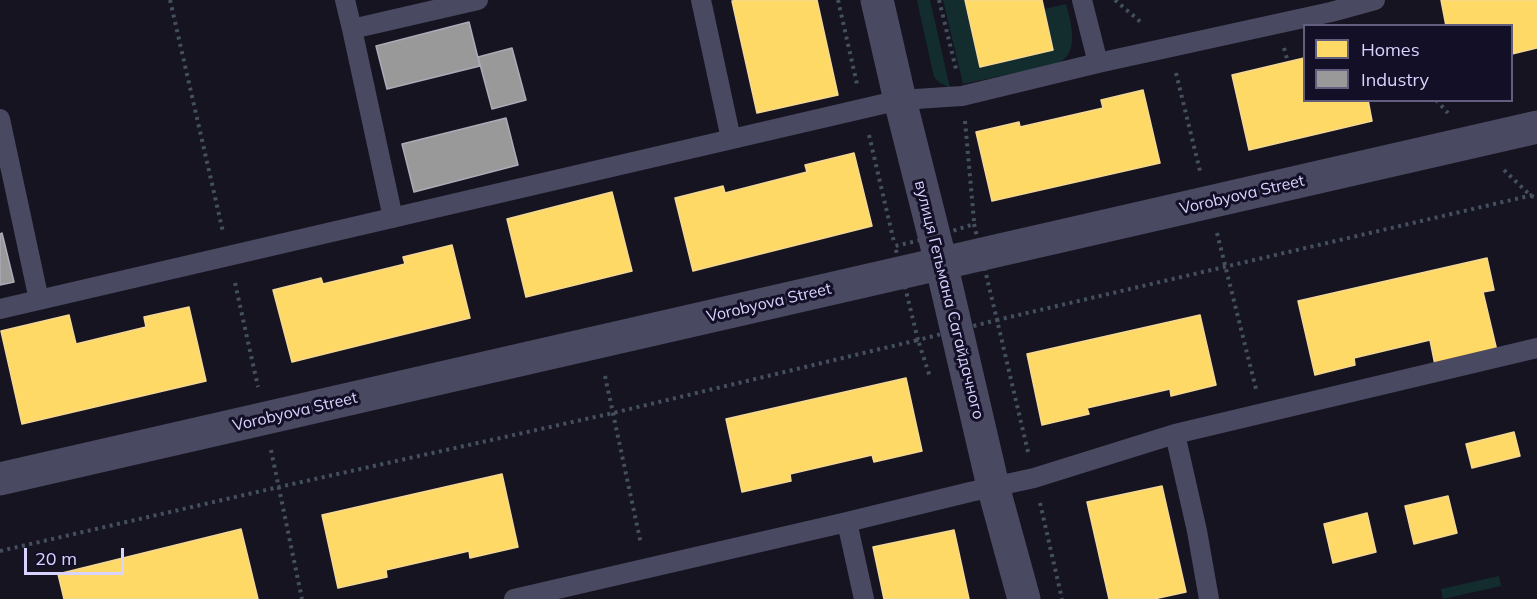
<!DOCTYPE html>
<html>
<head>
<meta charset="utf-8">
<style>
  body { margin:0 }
  #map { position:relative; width:1537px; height:599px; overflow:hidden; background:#161421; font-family:Mulish,sans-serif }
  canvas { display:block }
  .legend { position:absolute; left:1303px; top:24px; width:210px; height:78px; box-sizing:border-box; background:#130f26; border:2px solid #625e7d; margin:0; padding:8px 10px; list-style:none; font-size:18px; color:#d9d4ff }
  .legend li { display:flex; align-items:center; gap:12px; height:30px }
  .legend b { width:30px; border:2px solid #625e7d }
  .scale { position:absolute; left:24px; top:548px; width:100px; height:27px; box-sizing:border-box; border:3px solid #d9d4ff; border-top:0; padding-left:8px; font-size:18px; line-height:21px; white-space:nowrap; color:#d9d4ff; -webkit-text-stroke:4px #130f26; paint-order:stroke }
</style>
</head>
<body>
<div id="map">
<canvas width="1537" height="599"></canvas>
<ul class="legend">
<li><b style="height:16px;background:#ffd966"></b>Homes</li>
<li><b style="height:16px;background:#999"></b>Industry</li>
</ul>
<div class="scale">20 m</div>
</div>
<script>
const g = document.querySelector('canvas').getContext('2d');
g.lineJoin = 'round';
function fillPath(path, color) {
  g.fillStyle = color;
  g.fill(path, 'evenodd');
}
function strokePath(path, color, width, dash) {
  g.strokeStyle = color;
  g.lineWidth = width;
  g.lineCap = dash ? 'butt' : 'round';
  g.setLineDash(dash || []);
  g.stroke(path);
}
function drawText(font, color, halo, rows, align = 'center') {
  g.font = font + ' Mulish,sans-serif';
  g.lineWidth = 6;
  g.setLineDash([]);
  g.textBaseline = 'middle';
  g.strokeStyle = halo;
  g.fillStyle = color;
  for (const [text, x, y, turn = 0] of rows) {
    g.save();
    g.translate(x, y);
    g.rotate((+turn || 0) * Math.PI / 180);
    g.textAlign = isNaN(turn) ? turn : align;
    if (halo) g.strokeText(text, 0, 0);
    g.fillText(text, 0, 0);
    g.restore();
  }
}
const green = new Path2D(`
  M917 0H930L950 88 940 83 934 77Z
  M943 0H965L980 67 1053 50 1044 9 1066 4C1071 22 1081 55 1056 64L963 84Z
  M1499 576 1501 586 1443 599 1441 589Z`);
const homes = new Path2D(`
  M738 0H817L838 95 757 113 732 1Z
  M965 0H1042L1053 50 980 67Z
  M1441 0H1537V48L1512 54V26H1446Z
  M1304 58V100H1368L1372 121 1249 150 1232 75Z
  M1143 90 1160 163 992 201 976 132 1019 122 1020 127 1103 108 1101 100Z
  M854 153 872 226 693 271 675 198 723 186 725 193 807 172 805 165Z
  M612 192 632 271 526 297 507 219Z
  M452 245 470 318 292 362 273 290 321 278 323 284 405 264 403 257Z
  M1487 258 1494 290 1483 292 1497 351 1435 365 1430 340 1354 358 1355 365 1315 375 1298 301Z
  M189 307 206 381 22 424 1 331 69 315 76 344 146 327 144 317Z
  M1200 315 1216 385 1171 396 1170 389 1087 408 1089 414 1042 425 1027 354Z
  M906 378 922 451 874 462 872 455 790 474 791 481 742 492 726 419Z
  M1514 432 1520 456 1472 468 1466 444Z
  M502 474 518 547 470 558 469 551 386 570 387 577 338 588 322 515Z
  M1162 486 1186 592 1154 599H1109L1087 502Z
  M1448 496 1457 533 1414 544 1405 506Z
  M1367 513 1376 552 1333 563 1324 524Z
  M241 529 258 599H64L58 574Z
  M954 530 969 599H884L873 547Z`);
const industry = new Path2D(`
  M469 22 480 66 387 89 376 46Z
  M512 48 526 100 492 109 478 57Z
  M506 118 518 165 414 192 402 144Z
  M2 233 14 282 0 285V234Z`);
const path = new Path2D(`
  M170 0 223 232
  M838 0 857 84
  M939 0 956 69
  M1115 0 1143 24
  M1284 48 1288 62
  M1176 73 1200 171
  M1436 100 1448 113
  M965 121 974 221
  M869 135 894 242
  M1504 170 1531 196 1537 198
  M974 224 997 320 918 340 895 246 934 237Z
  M1217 233 1256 389
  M235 283 258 387
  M605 376 641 544
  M271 450 302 599
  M1028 452 997 320 1537 194
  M1040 503 1062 599
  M0 551 279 487 613 413 918 340 930 377`);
const service = new Path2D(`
  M345 0 352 29 478 0
  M701 0 731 139
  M1082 0 1098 63
  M352 29 393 218
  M0 119 39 300
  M0 309 900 100 962 96 1098 63 1331 12 1375 0
  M514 599 847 522
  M864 599 847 522 970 492 1034 478 1175 434
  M1209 599 1197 531 1175 434 1537 348`);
const minor = new Path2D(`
  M877 0 900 100 941 263 993 486 1024 599
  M0 479 1537 127`);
const streetNames = [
  ["Vorobyova Street",1242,195,-13],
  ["вулиця Гетьмана Сагайдачного",949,300,76],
  ["Vorobyova Street",769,303,-13],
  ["Vorobyova Street",295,412,-13]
];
fillPath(green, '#132c2d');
fillPath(homes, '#ffd966');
strokePath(homes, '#f4d894', 1.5);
fillPath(industry, '#999');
strokePath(industry, '#acabb8', 1.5);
strokePath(path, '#44505f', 4, [3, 4.5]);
strokePath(service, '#4a4962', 20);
strokePath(minor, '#4a4962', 33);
drawText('16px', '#d9d4ff', '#130f26', streetNames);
</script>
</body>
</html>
